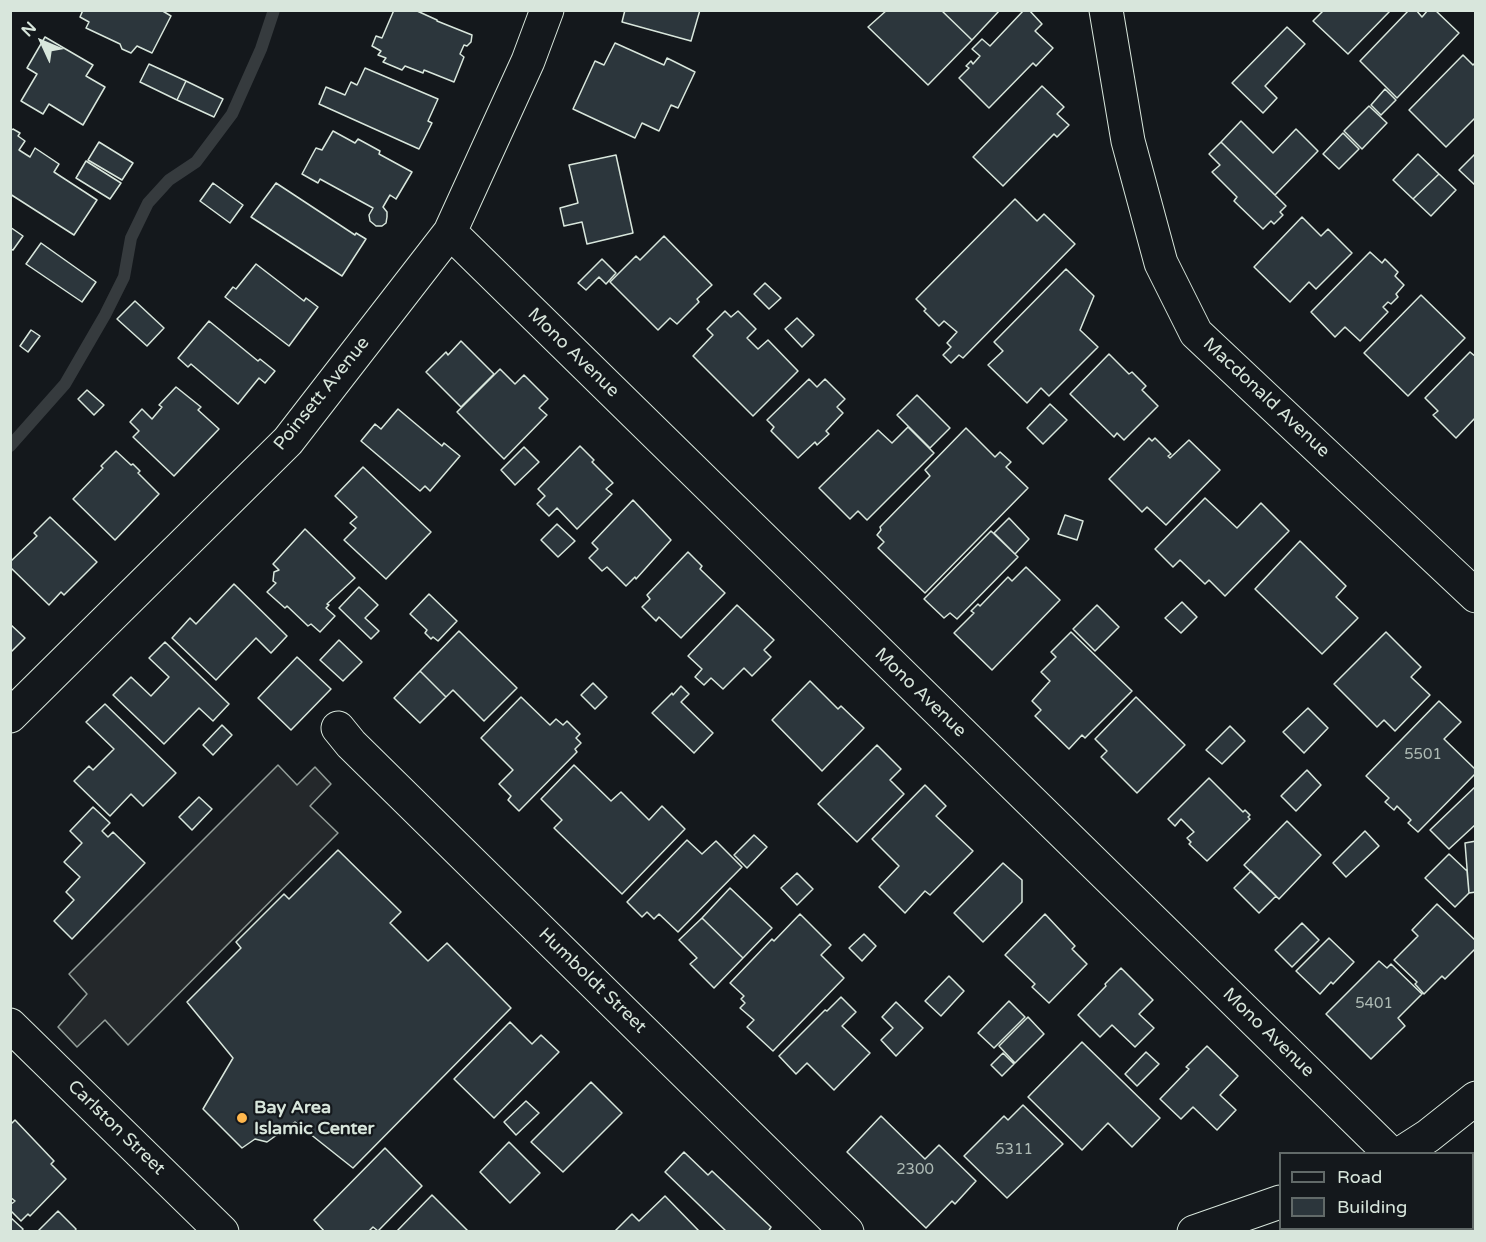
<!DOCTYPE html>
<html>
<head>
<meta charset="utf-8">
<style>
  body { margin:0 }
  #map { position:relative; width:1486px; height:1242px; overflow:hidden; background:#14181c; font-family:"Varela Round",sans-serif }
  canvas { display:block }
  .frame { position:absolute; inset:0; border:12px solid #d8e6dc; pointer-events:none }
  .legend { position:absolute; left:1279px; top:1152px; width:195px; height:78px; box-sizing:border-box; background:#14181c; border:2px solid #626a69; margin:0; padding:8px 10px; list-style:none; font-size:18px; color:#d8e6dc }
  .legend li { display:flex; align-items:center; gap:12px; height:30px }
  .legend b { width:30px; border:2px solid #626a69 }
  .north { position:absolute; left:12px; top:12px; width:60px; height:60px; -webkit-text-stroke:4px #14181c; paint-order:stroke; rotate:314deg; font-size:16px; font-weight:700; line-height:24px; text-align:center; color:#d8e6dc }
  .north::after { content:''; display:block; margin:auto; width:21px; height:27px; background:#d8e6dc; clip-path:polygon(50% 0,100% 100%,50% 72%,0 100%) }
</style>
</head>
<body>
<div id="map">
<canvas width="1486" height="1242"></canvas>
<div class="frame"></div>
<ul class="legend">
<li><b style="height:8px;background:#14181c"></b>Road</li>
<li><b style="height:16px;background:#2c363c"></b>Building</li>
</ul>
<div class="north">N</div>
</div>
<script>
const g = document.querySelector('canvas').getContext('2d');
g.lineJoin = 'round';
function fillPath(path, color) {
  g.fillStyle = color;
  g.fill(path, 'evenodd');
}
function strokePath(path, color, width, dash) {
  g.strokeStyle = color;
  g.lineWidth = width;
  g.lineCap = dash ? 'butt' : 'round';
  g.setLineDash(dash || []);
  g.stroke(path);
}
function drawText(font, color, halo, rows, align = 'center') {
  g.font = font + ' "Varela Round",sans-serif';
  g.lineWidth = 4.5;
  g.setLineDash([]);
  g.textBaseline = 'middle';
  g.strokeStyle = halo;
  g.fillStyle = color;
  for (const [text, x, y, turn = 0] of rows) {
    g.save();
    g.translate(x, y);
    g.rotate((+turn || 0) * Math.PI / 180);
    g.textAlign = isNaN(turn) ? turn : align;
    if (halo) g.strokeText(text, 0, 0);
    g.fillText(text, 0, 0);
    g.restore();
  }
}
const parking = new Path2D(`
  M278 765 297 785 315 767 331 784 310 806 338 833 128 1045 105 1020 77 1047 58 1027 87 994 69 974Z`);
const stream = new Path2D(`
  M10 446 65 384 105 315 124 277 131 238 148 203 169 180 196 162 232 114 261 49 274 10`);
const building = new Path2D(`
  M161 10 171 16 152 53 137 46 131 53 122 49 120 44 86 28 89 22 80 17 83 10Z
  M394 10H415L437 20V21L472 35 471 42 467 46 464 45 460 54 464 57 454 82 424 70 423 73 405 66 402 70 383 62 386 58 378 55 381 51 372 46 376 36 382 38Z
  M625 10H700L691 41 622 22Z
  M887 10H941L972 40 928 85 868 27Z
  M941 10H1000L972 40Z
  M1024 10H1029L1042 24 1035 31 1053 48 1036 66 1033 63 989 108 959 78 969 68 966 66 971 61 973 64 980 56 972 49 982 39 990 46Z
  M1324 10H1391L1348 54 1313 21Z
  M1409 10H1416L1422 17 1428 10H1435L1459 33 1397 98 1360 61Z
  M1287 27 1305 44 1265 86 1277 98 1263 113 1232 83Z
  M45 37 93 65 86 76 105 87 83 125 49 104 43 114 21 101 37 74 27 68Z
  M615 43 664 65 667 58 695 72 678 108 671 105 659 131 642 123 635 138 573 109 595 61 604 65Z
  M1463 55 1473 65 1476 62V117L1446 147 1409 110Z
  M149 64 186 81 177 100 140 82Z
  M365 68 438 99 428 121 432 123 419 149 319 104 326 87 345 95 351 82 357 85Z
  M186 81 223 99 214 117 177 100Z
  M1042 86 1064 107 1057 114 1069 125 1057 137 1054 134 1003 186 973 157Z
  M1385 89 1396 100 1381 115 1371 105Z
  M1369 106 1387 123 1362 149 1344 131Z
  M1241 121 1273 153 1296 129 1318 151 1275 195 1221 142Z
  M13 129 20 133 18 136 25 141 19 150 30 157 35 148 59 164 54 172 97 200 74 235 10 194V131Z
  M333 131 355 143 358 139 380 151 379 154 412 172 396 199 390 195 383 207 387 212V217L386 223 382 226H376L370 221 369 215 373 208 320 179 318 183 302 174 316 148 322 150Z
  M1343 133 1359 149 1339 169 1323 154Z
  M99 142 133 163 122 180 88 160Z
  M1221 142 1286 206 1280 212 1283 215 1274 224 1271 221 1263 229 1234 201 1237 197 1212 172 1220 165 1209 154Z
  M1476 153V186L1459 170Z
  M1418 154 1439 174 1413 199 1393 180Z
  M616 155 633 233 587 244 582 222 564 226 560 208 578 203 569 165Z
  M86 161 121 183 110 199 76 178Z
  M1439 174 1456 190 1431 216 1413 199Z
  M213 183 243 205 230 223 200 201Z
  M276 183 355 235 356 233 366 239 342 276 251 217Z
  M1015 199 1037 221 1044 214 1075 244 963 358 959 355 951 363 943 355 951 347 947 343 957 332 944 321 939 326 924 311 926 309 916 299Z
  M1302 217 1321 236 1328 229 1352 253 1316 289 1309 282 1290 302 1254 267Z
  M10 227 23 236 13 250 10 249Z
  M664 236 712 285 697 299 699 302 677 324 670 318 658 330 610 282 636 256 640 260Z
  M41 243 96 282 82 302 26 264Z
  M1370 252 1382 263 1385 259 1398 272 1395 276 1404 285 1396 294 1398 297 1391 304 1388 302 1383 307 1388 312 1360 341 1345 327 1335 337 1311 312Z
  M602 259 616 273 606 284 599 277 586 290 578 283Z
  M256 264 304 301 306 298 318 307 289 346 225 297 233 287 236 289Z
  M1066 269 1094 296 1080 330 1098 347 1049 396 1041 388 1027 403 988 365 1003 351 994 342Z
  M765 283 781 298 769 309 754 294Z
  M1421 295 1465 338 1408 396 1364 353Z
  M135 301 164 328 147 346 117 319Z
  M725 311 731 317 738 311 756 329 747 338 758 349 768 340 798 371 753 416 693 356 713 335 707 329Z
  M797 318 814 335 802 347 785 329Z
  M209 321 258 361 260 359 275 371 265 383 259 378 238 404 191 364 188 367 178 358Z
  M31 330 40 336 28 352 20 346Z
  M461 341 494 374 461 407 426 372 446 352 448 355Z
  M1470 352 1476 357V417L1456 438 1433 415 1438 411 1425 398Z
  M1109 354 1129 374 1132 372 1146 386 1142 390 1158 406 1124 440 1117 433 1114 437 1070 394Z
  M500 369 515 384 524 375 548 399 539 408 547 415 504 459 457 412Z
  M809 379 817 387 825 379 845 399 837 407 843 413 826 431 829 434 817 445 815 442 798 458 771 431 774 427 767 420Z
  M176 387 201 407 198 410 219 429 174 476 133 437 139 431 130 422 142 409 152 419 162 407 159 405Z
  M87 390 104 405 94 415 78 399Z
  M917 395 950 428 930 448 897 415Z
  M1050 404 1067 420 1043 444 1027 428Z
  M398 409 442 446 444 443 460 456 430 491 425 486 420 491 361 441 375 424 381 429Z
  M908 427 934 453 867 520 858 511 850 519 819 488 878 430 892 443Z
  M966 428 995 457 1000 452 1011 462 1006 467 1028 488 925 593 878 548 884 542 877 535 881 530 880 527 930 476 925 470Z
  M1149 438 1152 441 1155 438 1171 454 1168 456 1170 458 1189 440 1220 470 1166 525 1147 507 1142 512 1109 479Z
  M580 446 594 460 592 462 613 483 606 489 612 494 577 529 557 508 549 516 537 504 545 496 538 489Z
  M524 447 539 462 515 485 501 470Z
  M116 451 131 465 133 464 140 471 138 473 159 494 115 540 73 499 103 468 101 466Z
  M363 467 431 532 386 579 344 540 356 528 350 523 357 517 335 496Z
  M1205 498 1237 528 1261 503 1289 531 1225 596 1209 580 1205 584 1180 560 1173 567 1155 549Z
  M633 500 671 540 636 579 635 577 626 586 607 567 602 571 589 558 598 549 592 543Z
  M1065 515 1083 521 1077 540 1058 534Z
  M50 517 97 562 64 595 61 592 49 605 10 567V562L37 536 34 533Z
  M1009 518 1029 539 1015 554 994 533Z
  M557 524 575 541 558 557 541 540Z
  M305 529 355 578 327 604 329 605 326 608 335 616 320 632 311 624 308 626 287 606 285 608 267 592 276 583 273 581 274 572 279 570 273 564Z
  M991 531 1018 557 957 619 950 613 944 618 924 599Z
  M1300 541 1346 586 1336 597 1358 618 1322 654 1255 589Z
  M688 552 702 566 700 569 725 593 681 638 659 617 656 621 642 607 650 599 647 595Z
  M1026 567 1060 600 992 670 954 633 974 613 971 611 978 604 980 606 1008 577 1012 581Z
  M234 584 287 636 271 653 256 638 216 680 172 638 190 618 196 624Z
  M359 587 378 605 365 618 379 631 371 639 339 608Z
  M429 594 457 621 438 641 433 637 431 639 425 633 427 630 410 614Z
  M1182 602 1197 617 1181 633 1165 618Z
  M737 605 774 640 764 650 771 657 752 676 744 668 723 689 711 678 704 685 695 677 702 669 688 656Z
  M1097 605 1119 627 1095 651 1073 629Z
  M10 624 25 638 10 653Z
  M459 631 517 688 484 721 453 690 446 697 420 671Z
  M1071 632 1132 691 1085 738 1082 735 1069 749 1035 716 1041 710 1032 701 1050 681 1041 672 1056 657 1051 652Z
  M1386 632 1421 667 1411 677 1430 695 1395 731 1384 720 1377 727 1334 684Z
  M339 640 362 662 343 681 320 660Z
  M165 642 229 704 213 721 199 708 164 744 113 695 131 677 151 696 169 677 149 658Z
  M297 657 331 689 291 730 258 698Z
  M420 671 446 697 420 723 394 698Z
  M810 681 838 709 841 706 864 728 822 771 772 720Z
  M593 683 607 697 595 709 581 695Z
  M681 686 689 694 681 702 713 733 694 753 652 713 672 693 673 695Z
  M521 697 550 725 556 719 563 725 567 721 580 734 576 738 581 743 575 749 577 752 519 811 508 800 511 796 499 784 513 770 481 738Z
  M1136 697 1185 745 1137 793 1101 757 1107 751 1095 739Z
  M1439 701 1461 722 1444 739 1476 770V773L1418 832 1408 823 1411 820 1397 806 1394 810 1385 802 1389 798 1366 776Z
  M105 704 176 773 143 806 131 794 110 816 74 781 89 766 93 770 114 749 86 722Z
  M1308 708 1328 728 1304 753 1283 732Z
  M222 725 232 735 213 755 203 745Z
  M1230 726 1245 741 1222 764 1206 750Z
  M877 745 901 769 890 780 904 794 857 842 818 804Z
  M574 765 611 801 621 792 649 820 662 806 685 829 622 894 554 828 562 820 541 799Z
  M1307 770 1321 785 1296 811 1281 796Z
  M1209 778 1243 812 1245 810 1250 815 1248 817 1250 819 1207 861 1189 844 1191 842 1187 838 1194 832 1181 819 1175 826 1168 819Z
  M925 785 946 806 936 816 973 851 930 895 925 891 905 913 879 887 899 866 872 839Z
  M1476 786V824L1449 849 1430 830Z
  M199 797 212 809 192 830 179 817Z
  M93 807 110 823 102 831 108 837 113 832 145 863 72 939 54 921 74 900 66 892 80 877 64 862 82 843 70 831Z
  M1287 821 1321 855 1279 899 1244 865Z
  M1365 831 1379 846 1346 877 1333 863Z
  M754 835 767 847 747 868 734 855Z
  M687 840 702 854 716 841 742 867 678 932 659 914 654 919 647 912 642 917 627 902Z
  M1476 841V892L1469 893 1465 843Z
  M338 850 401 912 390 923 428 961 447 943 511 1008 353 1168 295 1122 267 1142 255 1139 242 1148 203 1109 233 1058 187 1002 241 948 236 942 284 894 289 899Z
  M1449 854 1467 871 1469 893 1455 907 1425 878Z
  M1003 863 1022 880V902L983 942 954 913Z
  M1251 871 1276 896 1259 913 1234 888Z
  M797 873 813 889 797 905 781 888Z
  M730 888 772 928 743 958 702 918Z
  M1437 904 1476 941V948L1445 979 1442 976 1424 994 1415 984 1417 982 1394 960 1418 936 1412 930Z
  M800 914 831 945 821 955 844 978 773 1051 747 1027 754 1020 740 1008 745 1003 741 999 744 996 730 983 772 939 774 941Z
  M1045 914 1075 946 1072 949 1087 964 1049 1003 1032 987 1035 984 1005 955Z
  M702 918 743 958 714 988 690 964 697 958 679 940Z
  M1302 923 1319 940 1292 967 1275 950Z
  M864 934 876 946 862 961 849 948Z
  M1329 938 1354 962 1333 984 1331 982 1320 994 1296 971Z
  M1379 961 1387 968 1391 964 1422 994 1398 1018 1405 1026 1371 1059 1326 1014Z
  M1121 968 1153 1000 1139 1014 1154 1028 1135 1047 1112 1025 1100 1037 1078 1015 1106 986 1105 984Z
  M949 976 964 991 941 1016 925 1001Z
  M841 997 856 1012 842 1026 870 1053 834 1090 807 1063 796 1074 779 1056 825 1010 827 1011Z
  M1009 1001 1025 1017 994 1048 978 1033Z
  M896 1002 923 1028 896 1056 881 1040 893 1028 882 1017Z
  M1028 1017 1044 1034 1015 1063 999 1046Z
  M510 1022 532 1044 541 1035 559 1052 494 1118 454 1079Z
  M1082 1042 1160 1118 1132 1147 1108 1123 1082 1150 1028 1097Z
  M1207 1046 1238 1076 1220 1095 1236 1110 1217 1130 1193 1107 1181 1119 1160 1099 1189 1069 1186 1067Z
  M1146 1052 1159 1064 1137 1086 1125 1074Z
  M1003 1053 1014 1064 1002 1076 991 1065Z
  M591 1082 622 1113 563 1172 531 1142Z
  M526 1101 539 1113 516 1135 504 1122Z
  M1023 1105 1063 1144 1007 1198 964 1156 1004 1116 1008 1120Z
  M881 1116 925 1159 939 1145 976 1181 955 1204 952 1201 926 1228 847 1152Z
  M15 1120 54 1161 51 1164 66 1179 30 1216 28 1214 21 1221 10 1210V1205L15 1201 10 1197V1125Z
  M509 1142 540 1173 510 1203 480 1172Z
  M385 1148 422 1186 378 1231 373 1227 368 1232H325L314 1220Z
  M684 1152 708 1175 712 1171 771 1227 768 1232H727L665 1172Z
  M432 1195 469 1232H396Z
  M665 1196 700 1232H614L632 1214 639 1221Z
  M58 1211 76 1229 74 1232H37Z
  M10 1217 23 1229 21 1232H10Z`);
const minor = new Path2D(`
  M1106 10 1128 141 1161 263 1196 333 1476 596
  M450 232 1391 1154
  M10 716 288 441 450 232 528 61 547 10
  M338 728 351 744 847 1232
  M10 1025 222 1232
  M1400 1154 1428 1136 1476 1098
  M1467 1228 1470 1232
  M1194 1232 1280 1202`);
const markers = [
  [242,1118,6,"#ffb74d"]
];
const numberNames = [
  ["5501",1423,755],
  ["5401",1374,1004],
  ["5311",1014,1150],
  ["2300",915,1170]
];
const streetNames = [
  ["Mono Avenue",573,353,44],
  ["Poinsett Avenue",322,394,-51],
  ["Macdonald Avenue",1266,398,43],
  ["Mono Avenue",920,693,44],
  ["Humboldt Street",592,981,44],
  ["Mono Avenue",1268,1033,44],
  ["Carlston Street",116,1128,44]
];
const poiNames = [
  ["Bay Area",254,1108],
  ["Islamic Center",254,1129]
];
fillPath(parking, '#24282b');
strokePath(parking, '#939e99', 1.5);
strokePath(stream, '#363b3e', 12);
fillPath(building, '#2c363c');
strokePath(building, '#d8e6dc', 1.5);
strokePath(minor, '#d8e6dc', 35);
strokePath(minor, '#14181c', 33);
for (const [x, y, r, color] of markers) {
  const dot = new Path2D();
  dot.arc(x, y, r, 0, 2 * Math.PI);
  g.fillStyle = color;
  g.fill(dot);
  strokePath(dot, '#14181c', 2);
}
drawText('15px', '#adbab4', null, numberNames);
drawText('18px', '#d8e6dc', '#14181c', streetNames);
drawText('bold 18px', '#d8e6dc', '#14181c', poiNames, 'left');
</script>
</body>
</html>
